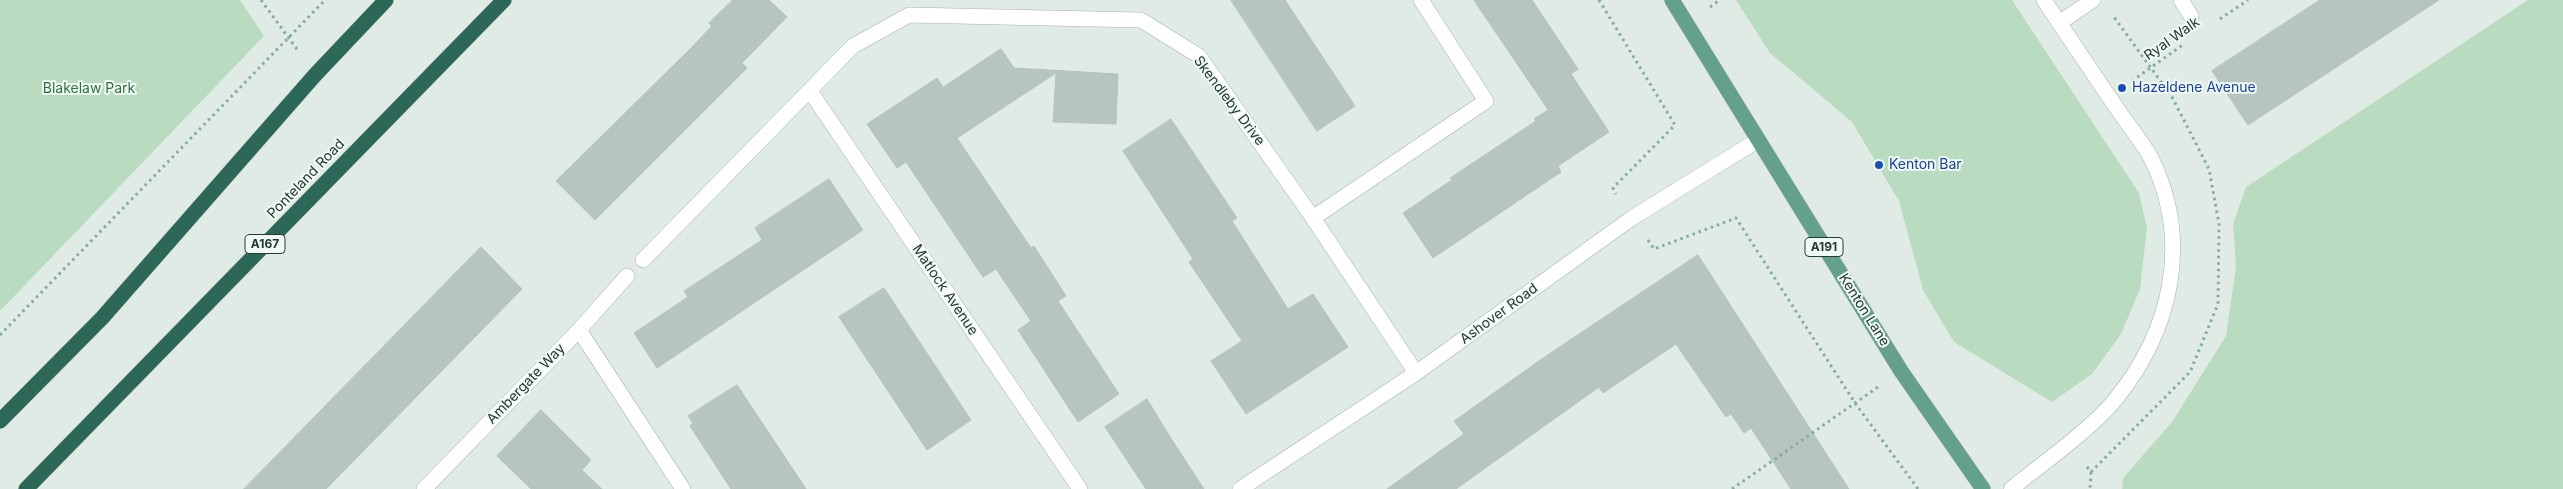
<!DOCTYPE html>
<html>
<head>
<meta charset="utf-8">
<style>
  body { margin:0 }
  canvas { display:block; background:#e0ebe5 }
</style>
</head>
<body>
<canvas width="2563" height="489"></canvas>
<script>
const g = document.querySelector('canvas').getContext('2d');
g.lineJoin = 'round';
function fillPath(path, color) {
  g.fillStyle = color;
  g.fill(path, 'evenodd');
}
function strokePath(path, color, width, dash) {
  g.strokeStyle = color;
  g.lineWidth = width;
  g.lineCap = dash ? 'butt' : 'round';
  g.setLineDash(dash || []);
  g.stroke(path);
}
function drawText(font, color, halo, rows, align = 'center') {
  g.font = font + ' Inter,sans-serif';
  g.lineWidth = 4;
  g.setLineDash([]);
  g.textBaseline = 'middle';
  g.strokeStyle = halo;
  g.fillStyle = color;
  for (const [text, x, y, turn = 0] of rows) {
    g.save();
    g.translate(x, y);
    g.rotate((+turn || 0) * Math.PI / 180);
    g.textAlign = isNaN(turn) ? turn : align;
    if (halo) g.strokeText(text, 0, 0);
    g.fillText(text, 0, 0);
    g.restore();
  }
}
const green = new Path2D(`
  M0 0H240L264 36 0 311Z
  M1736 0H2012L2139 193 2147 228 2140 289 2121 334 2092 374 2052 402 1954 342 1923 290 1899 201 1852 122 1770 53Z
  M2528 0H2563V489H2122L2123 478 2172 422 2226 336 2236 267 2233 224 2246 187Z`);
const building = new Path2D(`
  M733 0H769L787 17 742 63 747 68 595 220 556 181 690 49 712 26 709 23Z
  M1231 0H1285L1355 106 1317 131Z
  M1474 0H1532L1578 69 1571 74 1609 132 1558 166 1561 172 1433 258 1403 213 1452 180 1450 178 1536 121 1534 119 1548 110Z
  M2320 0H2439L2248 125 2212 71Z
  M1001 49 1014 68 1118 74 1116 124 1053 122 1056 73 957 138 1031 248 1034 246 1066 296 1058 301 1119 394 1078 422 1018 330 1031 321 996 269 983 277 906 162 897 168 867 124 937 78 943 87Z
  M1171 119 1237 218 1232 221 1288 309 1313 294 1348 347 1246 414 1211 361 1242 341 1189 262 1193 259 1123 151Z
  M829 179 863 230 657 368 634 333 688 297 684 291 762 240 755 228Z
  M481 247 522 289 378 436 326 489H244Z
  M1698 255 1849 489H1791L1751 428 1744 433 1731 414 1726 417 1676 344 1603 393 1599 387 1456 489H1387L1464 434 1454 421 1549 354Z
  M884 288 971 420 927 450 839 317Z
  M737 385 759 418 806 489H731L690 426 693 423 688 416Z
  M1147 399 1172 440 1204 489H1146L1105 427Z
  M541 410 591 460 582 470 602 489H531L497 456Z`);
const path = new Path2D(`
  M261 0 299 52
  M1599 0 1675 125 1613 188 1616 194
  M1710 7 1720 0
  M2220 19 2248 0
  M2132 81 2184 44
  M1648 240 1654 249 1736 218 1855 403 1918 489
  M0 335 325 0
  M2087 467 2091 472 2090 489
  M2091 472 2190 372 2218 304 2219 224 2209 169 2172 97 2114 17
  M1732 489 1878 387`);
const minor = new Path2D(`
  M2181 0 2191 16
  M2059 23 2093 0
  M810 91 1080 489
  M1313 218 1486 101 1421 0
  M643 260 853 46 909 15 1141 20 1199 56 1313 218 1416 373
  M579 330 683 489
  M424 489 579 330 627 276
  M1240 489 1416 373 1632 218 1758 140
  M2011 489C2043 463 2089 431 2115 400 2171 331 2192 243 2152 160 2143 142 2127 124 2116 107 2092 72 2068 36 2044 0`);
const major = new Path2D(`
  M1672 0 1901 371 1983 489`);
const highway = new Path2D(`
  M0 421 102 318 315 75 386 0
  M26 489 504 0`);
const markers = [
  [2122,88,5,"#1a4fb4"],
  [1879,165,5,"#1a4fb4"]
];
const shields = [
  [265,244,40],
  [1824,247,38]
];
const shieldNames = [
  ["A167",265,244],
  ["A191",1824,247]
];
const streetNames = [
  ["Ryal Walk",2172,39,-35],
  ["Skendleby Drive",1229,101,53],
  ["Ponteland Road",306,179,-46],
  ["Matlock Avenue",945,290,56],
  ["Kenton Lane",1864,310,58],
  ["Ashover Road",1499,314,-36],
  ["Ambergate Way",526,384,-46]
];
const transitNames = [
  ["Hazeldene Avenue",2132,88],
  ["Kenton Bar",1889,165]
];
const parkNames = [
  ["Blakelaw Park",89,89]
];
fillPath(green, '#b9dcc0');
fillPath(building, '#b6c6be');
strokePath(building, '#b3c4bc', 1);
strokePath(minor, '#a3b3ac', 16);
strokePath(major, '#c1c8c6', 16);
strokePath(highway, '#c1c8c6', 16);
strokePath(path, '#81ae9c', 3, [2.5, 4]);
strokePath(minor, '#fff', 15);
strokePath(major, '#65a08c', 15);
strokePath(highway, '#2d6757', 15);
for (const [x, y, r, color] of markers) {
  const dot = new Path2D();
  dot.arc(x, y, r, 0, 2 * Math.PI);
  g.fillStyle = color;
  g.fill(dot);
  strokePath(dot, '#f1f8f4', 2);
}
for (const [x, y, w] of shields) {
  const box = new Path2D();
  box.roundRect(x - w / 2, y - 9.5, w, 19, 4);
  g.fillStyle = '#f1f8f4';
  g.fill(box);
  strokePath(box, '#213b32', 1);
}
drawText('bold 12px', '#213b32', null, shieldNames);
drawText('14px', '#213b32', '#f1f8f4', streetNames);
drawText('14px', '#164399', '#f1f8f4', transitNames, 'left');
drawText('14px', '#2c7141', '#f1f8f4', parkNames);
</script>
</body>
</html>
